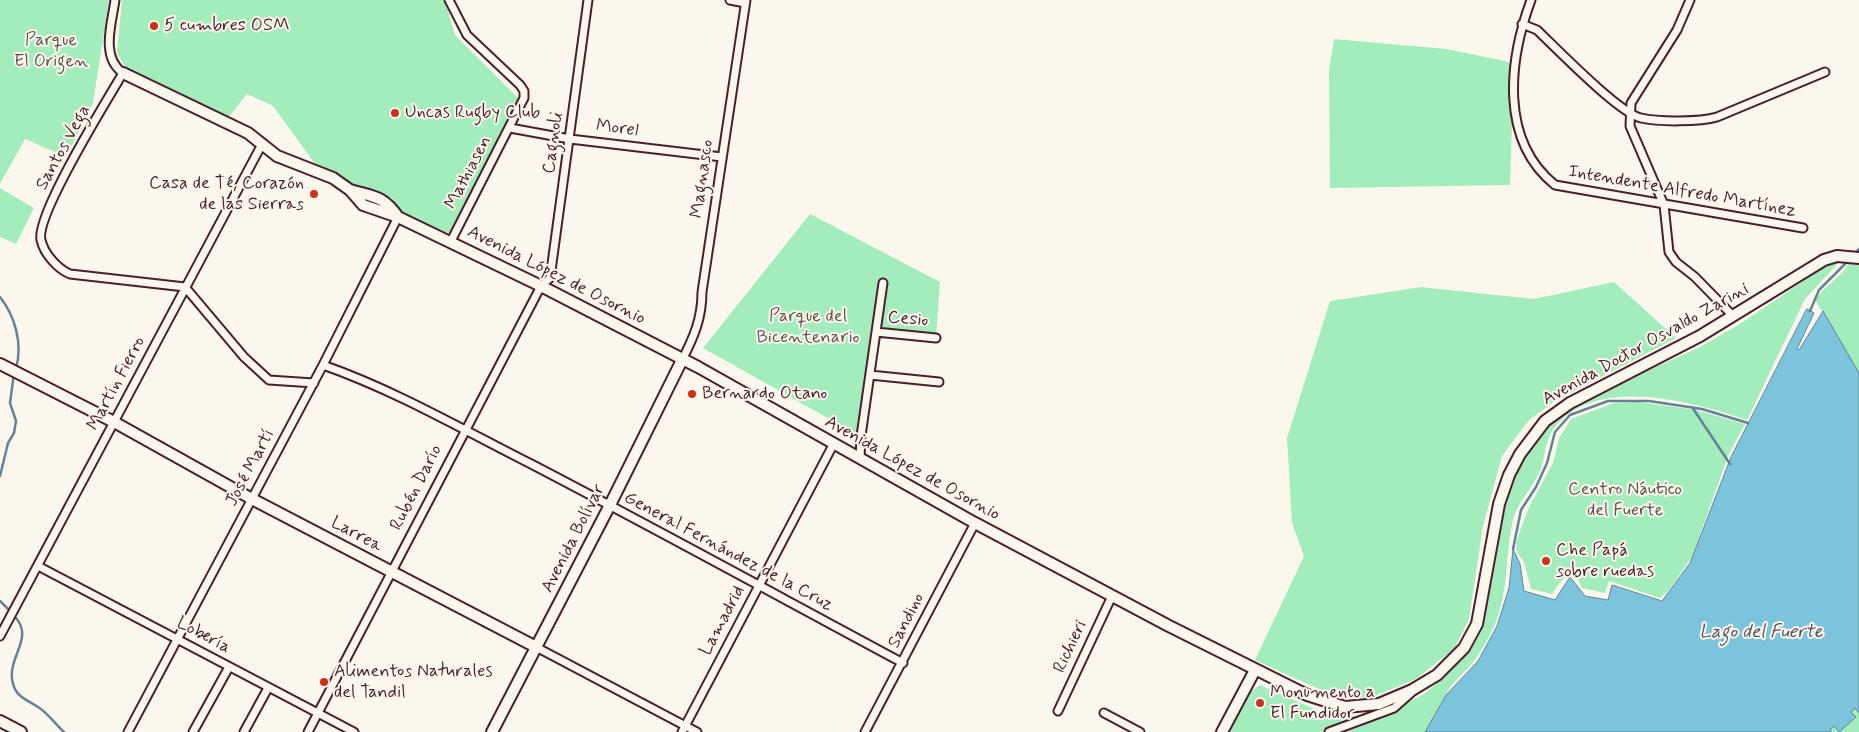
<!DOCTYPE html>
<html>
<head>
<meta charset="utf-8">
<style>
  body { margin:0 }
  canvas { display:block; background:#fbf7ec }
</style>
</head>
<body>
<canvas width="1859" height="732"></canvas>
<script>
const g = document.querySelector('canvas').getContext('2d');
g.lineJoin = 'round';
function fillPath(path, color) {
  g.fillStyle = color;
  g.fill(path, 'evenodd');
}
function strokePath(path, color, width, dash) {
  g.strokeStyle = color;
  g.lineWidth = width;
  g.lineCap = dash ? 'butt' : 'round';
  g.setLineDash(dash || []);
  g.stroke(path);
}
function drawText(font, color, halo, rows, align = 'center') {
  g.font = font + ' Mynerve,sans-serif';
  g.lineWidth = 4;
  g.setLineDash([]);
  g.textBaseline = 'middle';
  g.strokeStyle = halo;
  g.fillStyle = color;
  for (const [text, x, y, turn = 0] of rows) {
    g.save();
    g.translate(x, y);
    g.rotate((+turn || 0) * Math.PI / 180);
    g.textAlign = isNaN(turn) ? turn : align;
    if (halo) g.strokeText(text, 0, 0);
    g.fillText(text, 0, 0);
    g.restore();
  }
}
const green = new Path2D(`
  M0 0H109L93 103 66 157 25 139 0 184Z
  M122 0H445L455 35 519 99 451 233 428 230 403 215 391 203 318 168 273 106 247 94 227 119 127 70 117 53Z
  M1334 39 1447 49 1514 63 1510 185 1330 188 1329 70Z
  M0 188 34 208 16 244 0 237Z
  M810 214 940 282 936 338 876 332 858 435 703 348Z
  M1833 261H1840L1805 299 1747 420C1693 402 1596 374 1554 428 1544 442 1546 456 1540 471 1533 488 1517 502 1513 520 1505 555 1509 590 1495 624 1490 636 1482 650 1474 661 1466 671 1456 679 1449 689 1440 703 1433 718 1425 732H1338L1368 723 1424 694 1447 675 1472 647 1492 580 1503 513 1513 481 1521 461 1549 424 1562 412 1602 391 1698 348 1740 324Z
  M1849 263 1859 265V373L1815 300C1824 286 1841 278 1849 263Z
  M1614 282 1676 338 1555 401 1529 420 1502 456 1483 526 1469 619 1454 649 1416 679 1370 698 1332 695 1255 660 1304 556 1292 523 1287 438 1330 301 1421 287 1534 299Z
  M1639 402 1696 410 1745 424 1728 456 1692 557 1668 591 1660 598 1609 581 1605 593 1582 588 1574 570 1562 580 1552 594 1531 589 1524 562 1517 553 1516 542 1529 507 1553 463 1559 438 1571 419 1614 403Z
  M1260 685 1319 711 1362 717 1321 732H1227L1248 693Z
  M1855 708 1859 713V732H1832L1830 730 1834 726 1839 732 1855 717 1851 712Z`);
const water = new Path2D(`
  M1807 309 1814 313 1797 349 1799 350 1823 311 1859 373V713L1855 708 1851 712 1856 717 1839 732 1834 726 1830 730 1832 732H1425L1446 695 1478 661 1497 626 1509 588 1513 549 1520 564 1524 591 1555 600 1570 577 1585 596 1608 600 1612 585 1662 601 1690 563 1731 457Z`);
const stream = new Path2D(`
  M1853 255 1859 249
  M0 297C15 316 23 344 16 368
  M1810 311 1819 290 1848 261
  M1692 407 1730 464
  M0 476 8 443 14 433 16 421 10 403 14 373
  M1513 549 1521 510 1536 487 1547 463 1555 432 1570 415 1608 401H1649L1702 409 1748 423
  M0 601 8 609
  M16 618C36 641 0 662 16 691 21 699 31 702 38 707 48 713 55 724 64 732`);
const street = new Path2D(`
  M115 0C112 23 100 57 123 73 107 100 35 216 41 240 44 254 58 269 70 274L185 287 244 357 269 380 314 383
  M449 0 467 35 520 85 524 91V98L451 241
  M730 0 745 3
  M1531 0C1509 60 1499 140 1555 185L1803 228
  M1690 0 1677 30 1631 103 1630 126 1664 205 1669 252 1676 262 1695 277 1733 316
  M1522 24 1537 30C1556 48 1619 113 1641 118 1658 122 1700 122 1717 117L1825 72
  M510 128 570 139 722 157
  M876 332 936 338
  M682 360C694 337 702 318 702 292L746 0
  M323 365C397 391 465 431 535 466 658 530 780 597 903 663
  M870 375 939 382
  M860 459 861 436 883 283
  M38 566 354 732
  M0 636 261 146
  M536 647 697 732
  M1058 711 1112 596
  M1104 713 1140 732
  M128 732 323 365 398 217
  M193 732 229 667
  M244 732 268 688
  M308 732 541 286 550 278 588 0
  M682 732 833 445
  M865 732 975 523
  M1329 732 1394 708 1411 693`);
const secondary = new Path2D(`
  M123 73 248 133 277 156 333 178 350 190 363 205 398 217 541 286 698 367 975 523 1169 626 1307 695 1345 707 1379 704 1412 690 1437 675 1464 648 1477 624 1499 504 1509 475 1520 454 1545 421 1570 403 1700 336 1824 260 1837 256 1859 258
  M350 190C373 197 383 195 398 217
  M0 364 114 422 252 499 536 647
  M0 721 21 732
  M492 732 610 505 682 360
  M1222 732 1255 670`);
const markers = [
  [154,26,5,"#c8321e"],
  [395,113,5,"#c8321e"],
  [314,194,5,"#c8321e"],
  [692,394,5,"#c8321e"],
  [1546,561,5,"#c8321e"],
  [324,682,5,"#c8321e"],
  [1260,703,5,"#c8321e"]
];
const poiNames = [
  ["5 cumbres OSM",164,26],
  ["Uncas Rugby Club",405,113],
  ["Casa de Té, Corazón",304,184,"right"],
  ["de las Sierras",304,205,"right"],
  ["Bernardo Otano",702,394],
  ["Che Papá",1556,551],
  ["sobre ruedas",1556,572],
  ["Alimentos Naturales",334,672],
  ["del Tandil",334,693],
  ["Monumento a",1270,693],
  ["El Fundidor",1270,714]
];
const parkNames = [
  ["Parque",51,41],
  ["El Origen",51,62],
  ["Parque del",808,317],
  ["Bicentenario",808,338],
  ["Centro Náutico",1625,490],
  ["del Fuerte",1625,511]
];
const streetNames = [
  ["Morel",617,129,7],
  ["Cagnoli",554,143,-82],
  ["Santos Vega",64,148,-61],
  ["Mathiasen",469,173,-62],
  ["Magnasco",703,179,-82],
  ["Intendente Alfredo Martínez",1682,192,10],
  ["Avenida López de Osornio",556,276,27],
  ["Cesio",908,320,5],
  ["Avenida Doctor Osvaldo Zarini",1646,345,-29],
  ["Martín Fierro",117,384,-62],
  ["José Martí",251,468,-62],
  ["Avenida López de Osornio",912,469,29],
  ["Rubén Darío",417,488,-63],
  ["Larrea",356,535,28],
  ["Avenida Bolívar",574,539,-63],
  ["General Fernández de la Cruz",728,552,28],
  ["Lamadrid",723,621,-62],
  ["Sandino",907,621,-63],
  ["Lobería",203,636,28],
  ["Richieri",1071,647,-65]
];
const waterNames = [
  ["Lago del Fuerte",1761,633]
];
fillPath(green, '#a3edbc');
fillPath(water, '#7bc4db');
strokePath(water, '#678295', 1);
strokePath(stream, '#678295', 2.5);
strokePath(street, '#4a1f2b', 11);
strokePath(secondary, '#4a1f2b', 14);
strokePath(street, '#fbf7ec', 7);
strokePath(secondary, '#fbf7ec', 10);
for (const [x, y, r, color] of markers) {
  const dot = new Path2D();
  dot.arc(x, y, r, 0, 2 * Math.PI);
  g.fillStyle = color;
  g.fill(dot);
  strokePath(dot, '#fbf7ec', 2);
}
drawText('18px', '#4a1f2b', '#fbf7ec', poiNames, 'left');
drawText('18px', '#60524f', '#fbf7ec', parkNames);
drawText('18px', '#4a1f2b', '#fbf7ec', streetNames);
drawText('italic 19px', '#595160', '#fbf7ec', waterNames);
</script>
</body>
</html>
